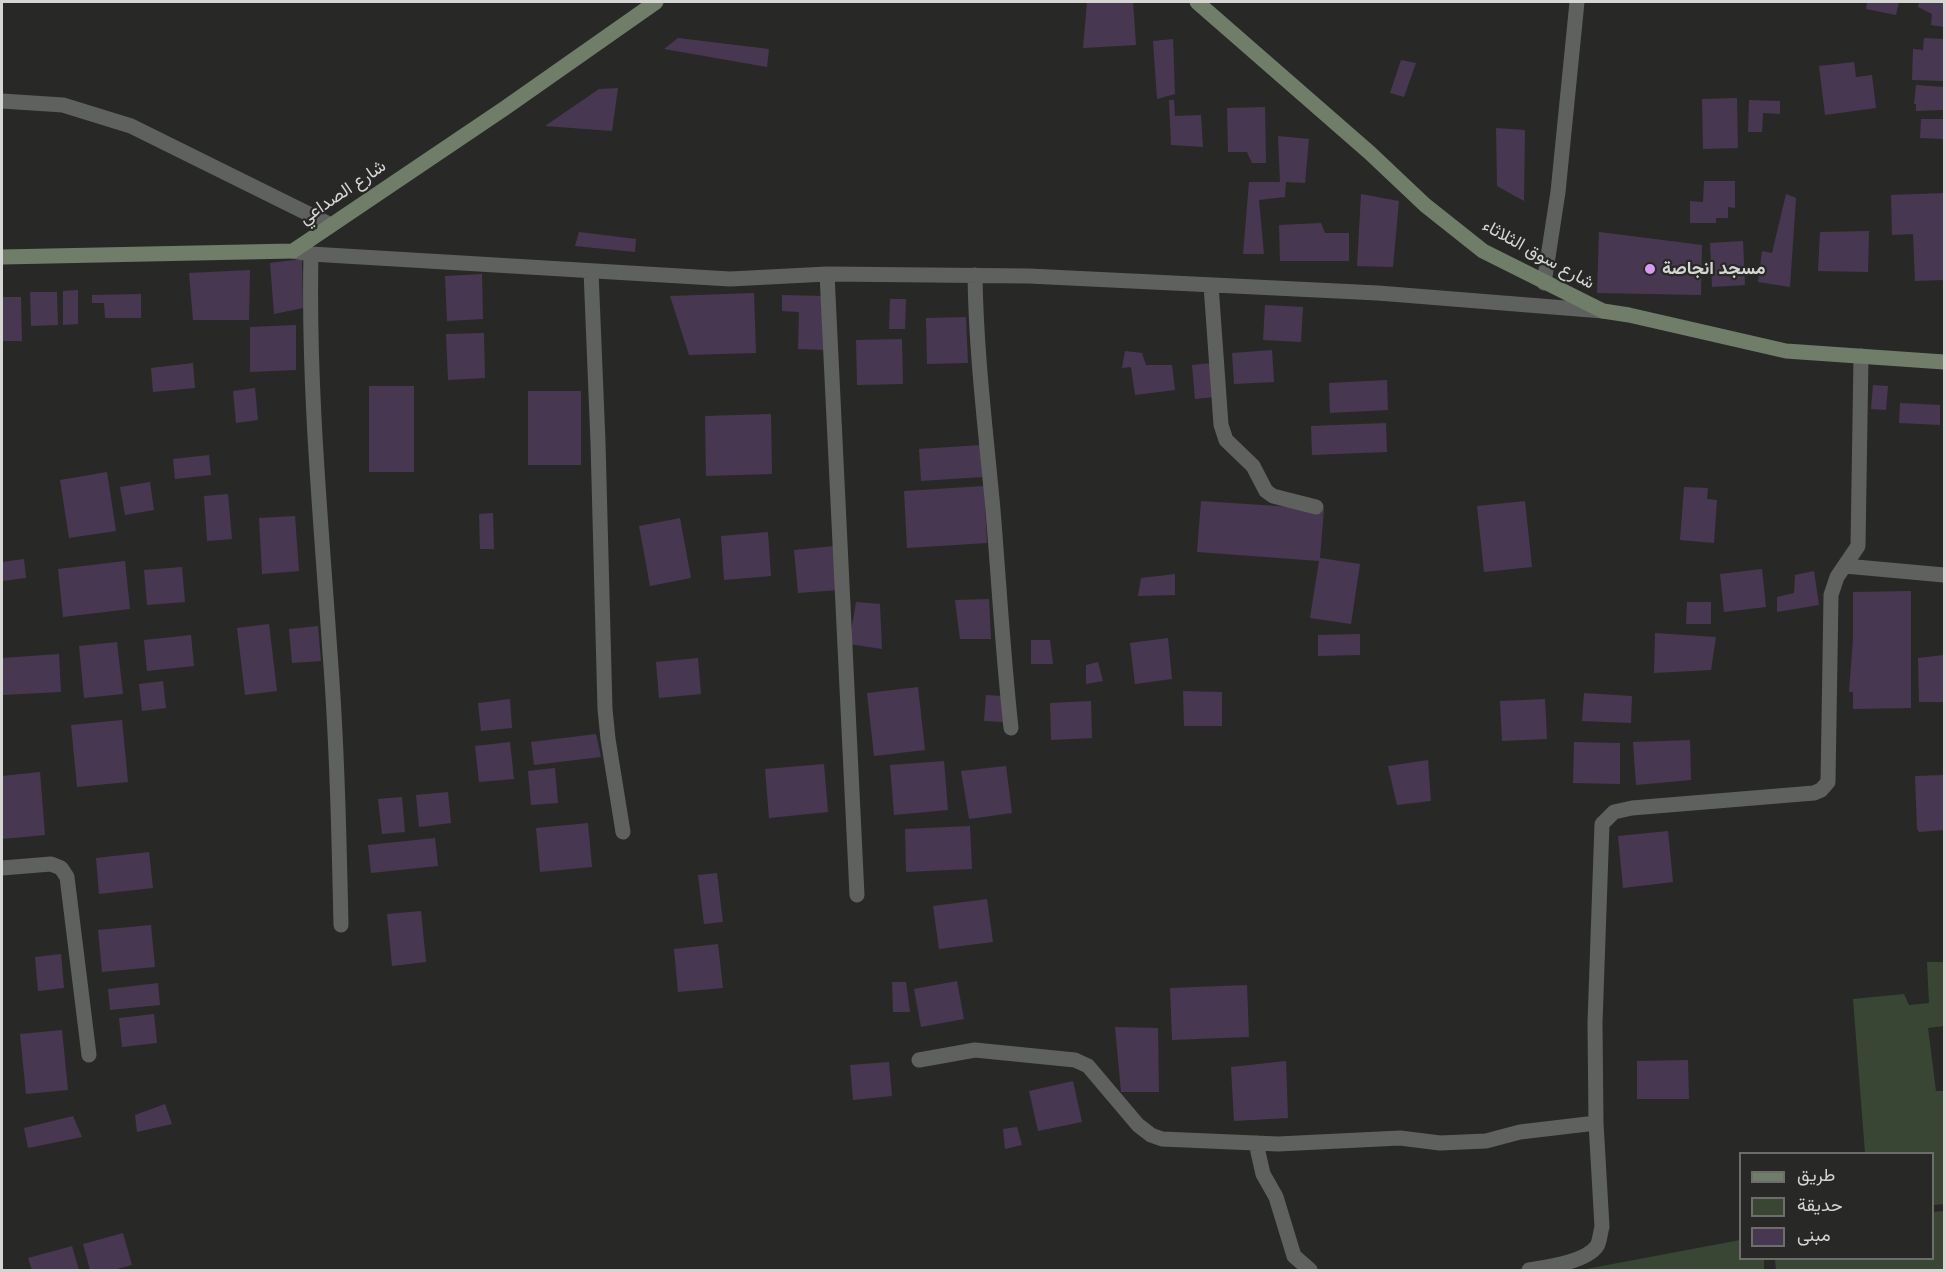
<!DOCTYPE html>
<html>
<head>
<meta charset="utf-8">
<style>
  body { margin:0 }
  #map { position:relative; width:1946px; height:1272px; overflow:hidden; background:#282927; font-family:Roboto,Vazirmatn,sans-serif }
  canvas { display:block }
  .frame { position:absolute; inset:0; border:3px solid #d5d6d4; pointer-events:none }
  .legend { position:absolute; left:1739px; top:1152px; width:195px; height:108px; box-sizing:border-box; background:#282927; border:2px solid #6d6e6c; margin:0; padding:8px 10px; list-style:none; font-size:18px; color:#d5d6d4 }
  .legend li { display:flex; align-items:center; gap:12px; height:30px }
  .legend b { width:30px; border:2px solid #6d6e6c }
</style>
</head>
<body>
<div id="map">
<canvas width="1946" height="1272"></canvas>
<div class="frame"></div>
<ul class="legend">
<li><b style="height:8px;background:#707e69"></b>طريق</li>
<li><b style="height:16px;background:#394633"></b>حديقة</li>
<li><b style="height:16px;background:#483751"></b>مبنى</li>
</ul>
</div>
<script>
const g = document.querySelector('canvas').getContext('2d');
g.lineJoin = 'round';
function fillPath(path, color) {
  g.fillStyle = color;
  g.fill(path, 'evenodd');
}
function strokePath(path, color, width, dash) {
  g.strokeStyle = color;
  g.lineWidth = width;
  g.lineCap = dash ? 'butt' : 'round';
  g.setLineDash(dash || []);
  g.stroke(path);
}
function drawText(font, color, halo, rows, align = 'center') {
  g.font = font + ' Roboto,Vazirmatn,sans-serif';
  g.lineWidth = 4.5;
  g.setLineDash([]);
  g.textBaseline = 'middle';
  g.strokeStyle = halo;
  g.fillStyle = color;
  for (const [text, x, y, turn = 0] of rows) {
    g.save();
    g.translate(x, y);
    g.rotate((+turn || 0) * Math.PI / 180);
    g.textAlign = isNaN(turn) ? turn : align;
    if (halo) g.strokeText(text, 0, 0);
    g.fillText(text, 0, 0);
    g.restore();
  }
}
const green = new Path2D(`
  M1927 962H1944V1026L1928 1028 1936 1091H1944V1204L1933 1205 1932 1154 1865 1153 1853 999 1904 994 1909 1005 1929 1003Z
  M1944 1211V1270H1776L1775 1259 1932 1258 1933 1212Z
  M1740 1240V1258L1764 1259V1270H1581Z`);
const building = new Path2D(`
  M1087 2H1133L1136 45 1083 48Z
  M1867 2H1899L1896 15 1866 9Z
  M1919 2H1944V27L1931 25 1932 14 1918 7Z
  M678 38 769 49 767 67 664 49Z
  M1924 38 1944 39V81L1912 80 1913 49 1923 50Z
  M1173 39 1175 94 1157 99 1153 41Z
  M1401 60 1416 63 1404 97 1390 93Z
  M1854 62 1856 77 1872 75 1876 108 1825 115 1819 66Z
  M1916 85 1944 87V110L1916 111V104H1914Z
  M618 88 612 131 545 126 599 89Z
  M1737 98 1738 148 1703 149 1702 99Z
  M1169 100H1174L1175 116 1201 115 1203 147 1171 145Z
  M1749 100 1780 101V114L1763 113 1762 132H1748Z
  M1265 107 1266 163H1252L1247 152H1228L1227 108Z
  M1921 119H1944V139L1920 138Z
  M1496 128 1525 130 1524 201 1497 186Z
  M1278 136 1309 139 1305 183 1286 182 1285 197 1259 200 1264 254H1243L1249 182H1280Z
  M1704 181H1735V208L1728 207V218H1716V223H1690V201L1703 202Z
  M1944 193V280L1915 281 1913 234 1892 235 1891 195Z
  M1361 194 1399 201 1393 267 1357 266Z
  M1786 194 1796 198 1790 287 1758 282 1762 251 1772 253Z
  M1321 223 1325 233H1349V261H1280L1279 225Z
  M1869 231 1868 272 1818 271 1820 232Z
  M579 232 636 239 635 252 575 246Z
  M1599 232 1702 245 1701 295 1597 293Z
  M1743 241 1745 285 1712 287 1710 243Z
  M302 259 303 308 274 314 270 263Z
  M250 270 249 320H193L189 273Z
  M482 274 483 319 447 321 445 276Z
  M78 290V324L63 325V291Z
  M30 292H57L58 325 31 326Z
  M754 293 756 353 689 355 670 296Z
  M141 294V318H105L104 303H92V295Z
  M782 295 826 296 825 350 798 349 799 312 782 311Z
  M2 297H21L22 341H2Z
  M890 299H906L905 329H889Z
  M1265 305 1303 307 1301 342 1263 340Z
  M966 317 968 363 927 364 926 318Z
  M296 325V370L250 372V327Z
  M484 333 485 378 448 380 446 334Z
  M902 339 903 384 857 385 856 340Z
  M1272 350 1274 382 1234 384 1232 353Z
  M1125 351 1142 353 1146 365H1172L1175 390 1135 395 1131 367 1122 368Z
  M193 363 195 388 153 392 151 368Z
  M1212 363 1215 397 1195 399 1192 365Z
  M1387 380 1388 410 1330 413 1329 383Z
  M1873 385 1888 386 1886 410 1871 409Z
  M369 386H414V472H369Z
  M255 388 258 420 236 423 233 391Z
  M528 391H581V465H528Z
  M1900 403 1940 405V425L1899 423Z
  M771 414 772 474 706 476 705 416Z
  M1386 423 1387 452 1312 455 1311 426Z
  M981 445 983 477 921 481 919 449Z
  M209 455 211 475 175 479 173 459Z
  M107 472 116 531 69 538 60 480Z
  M150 482 154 510 125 515 120 487Z
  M984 486 987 543 907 548 904 491Z
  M1684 487 1708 488 1707 499 1717 500 1714 543 1680 540Z
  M228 494 232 539 207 541 204 496Z
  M1201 501 1324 509 1320 558 1360 564 1351 624 1310 618 1319 561 1197 552Z
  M1525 501 1532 567 1484 572 1477 506Z
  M493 513 494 549H480L479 514Z
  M295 516 299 571 262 574 259 518Z
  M680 518 691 578 650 586 639 526Z
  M768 532 771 576 724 580 721 536Z
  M835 546 839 590 798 593 794 550Z
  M24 559 26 578 2 581V562Z
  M125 561 130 609 63 617 58 569Z
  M182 567 185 602 147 605 144 570Z
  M1762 569 1766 607 1724 612 1720 574Z
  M1814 571 1819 605 1777 612V597L1794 593 1795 575Z
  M1175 574V595L1138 596 1141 578Z
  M1911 591V708L1853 709V692H1849L1853 639V592Z
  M989 599 991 639H960L955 600Z
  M856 602 880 604 882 649 849 644Z
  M1687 602H1711V624H1686Z
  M269 624 277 691 245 695 237 628Z
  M318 626 321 661 292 663 289 629Z
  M1655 633 1716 637 1711 670 1654 673Z
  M1360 634V655L1318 656V635Z
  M191 635 194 666 147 671 144 640Z
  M1168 638 1172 679 1135 684 1130 643Z
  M1031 640H1050L1053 664H1031Z
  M117 642 123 694 84 698 79 646Z
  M59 654 61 692 2 695V658Z
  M1944 655V702H1919L1918 658Z
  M698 658 701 694 659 698 656 662Z
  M1098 662 1103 681 1086 684V665Z
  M163 681 166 708 142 711 139 684Z
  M918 687 925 750 874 756 867 693Z
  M1183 691 1222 692V726H1184Z
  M1584 693 1632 696 1631 723 1582 721Z
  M986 695 1002 696 1003 722 984 721Z
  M510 699 512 728 481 731 478 703Z
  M1545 699 1547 739 1502 741 1500 701Z
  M1091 701 1092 738 1051 740 1050 703Z
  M122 720 128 782 77 787 71 725Z
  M596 734 601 757 534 765 531 742Z
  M1690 740 1691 780 1636 785 1633 742Z
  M510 742 514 779 479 782 475 746Z
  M1574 742 1620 743V784L1573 783Z
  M1428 760 1431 801 1397 805 1388 766Z
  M944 761 948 810 894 815 890 765Z
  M824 764 828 812 769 818 765 769Z
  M1006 766 1012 813 969 819 961 771Z
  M555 768 558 803 531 805 528 771Z
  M40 772 45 835 2 839V776Z
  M1944 775V830L1919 832 1917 829 1915 776Z
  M448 792 451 823 419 827 416 795Z
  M402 797 405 832 382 834 378 799Z
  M588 823 592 867 540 872 536 828Z
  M970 826 972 869 906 872 905 829Z
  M1668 831 1673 882 1623 888 1618 836Z
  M435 838 438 866 371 873 368 845Z
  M149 852 153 888 99 894 96 858Z
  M717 873 723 922 704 924 698 875Z
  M987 899 993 942 939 949 933 906Z
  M421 911 426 962 392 966 387 914Z
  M151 925 155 967 102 972 98 930Z
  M718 944 723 988 678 992 674 949Z
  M61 954 64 988 38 991 35 957Z
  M957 981 964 1019 921 1027 914 989Z
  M892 982H906L910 1012H893Z
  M158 983 160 1005 110 1010 108 989Z
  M1247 985 1249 1037 1172 1040 1170 988Z
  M154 1014 157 1043 122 1047 119 1018Z
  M1115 1027 1158 1028 1159 1092H1121Z
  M62 1030 68 1090 26 1094 20 1034Z
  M1688 1060 1689 1099H1637V1061Z
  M1286 1061 1288 1118 1234 1121 1231 1067Z
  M889 1062 892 1096 853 1100 850 1065Z
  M1073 1081 1082 1122 1038 1131 1029 1091Z
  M165 1104 172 1124 137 1132 135 1115Z
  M73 1116 82 1137 28 1148 24 1128Z
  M1017 1127 1022 1145 1005 1149 1003 1129Z
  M123 1233 132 1265 113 1270H90L83 1244Z
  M72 1246 79 1270H32L28 1258Z`);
const street = new Path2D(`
  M2 101 63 105 131 126 331 225
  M293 251 311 254 730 279 827 274 1029 276 1378 293 1603 311
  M311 254C308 387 321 520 330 653 337 743 339 834 341 925
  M591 271 598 442 605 709 608 739 623 832
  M827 274 857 895
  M975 275C976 354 986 432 993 510 999 583 1003 655 1011 728
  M1544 283 1558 192 1577 2
  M1211 285 1221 425 1226 440 1253 466 1266 491 1273 496 1316 507
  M1845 566 1944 575
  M2 868 51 864 61 868 67 877 89 1055
  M919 1060 975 1050 1075 1060 1088 1066 1138 1125 1151 1135 1162 1139 1278 1144 1400 1138 1440 1143 1486 1141 1520 1132 1596 1123
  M1256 1143 1263 1174 1276 1197 1294 1256 1310 1270
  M1529 1270C1547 1267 1586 1262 1597 1246 1600 1241 1600 1233 1602 1227L1596 1123 1595 1023 1602 824 1614 812 1632 808 1814 793 1821 790 1828 782 1831 595 1837 577 1858 546 1861 356`);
const secondary = new Path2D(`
  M1197 2 1370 153 1425 205 1483 251 1603 311 1629 315 1786 351 1944 362
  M2 257 293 251 505 108 656 2`);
const markers = [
  [1650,269,6,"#d99af7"]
];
const streetNames = [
  ["شارع الصداعي",343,193,-34],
  ["شارع سوق الثلاثاء",1538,255,29]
];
const poiNames = [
  ["مسجد انجاصة",1662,269]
];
fillPath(green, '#394633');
fillPath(building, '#483751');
strokePath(street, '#5f615e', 15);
strokePath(secondary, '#707e69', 15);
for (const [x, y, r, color] of markers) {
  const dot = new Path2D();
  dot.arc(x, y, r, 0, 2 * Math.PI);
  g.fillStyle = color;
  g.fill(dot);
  strokePath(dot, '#282927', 2);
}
drawText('18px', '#d5d6d4', '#282927', streetNames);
drawText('bold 18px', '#d5d6d4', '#282927', poiNames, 'left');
</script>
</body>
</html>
